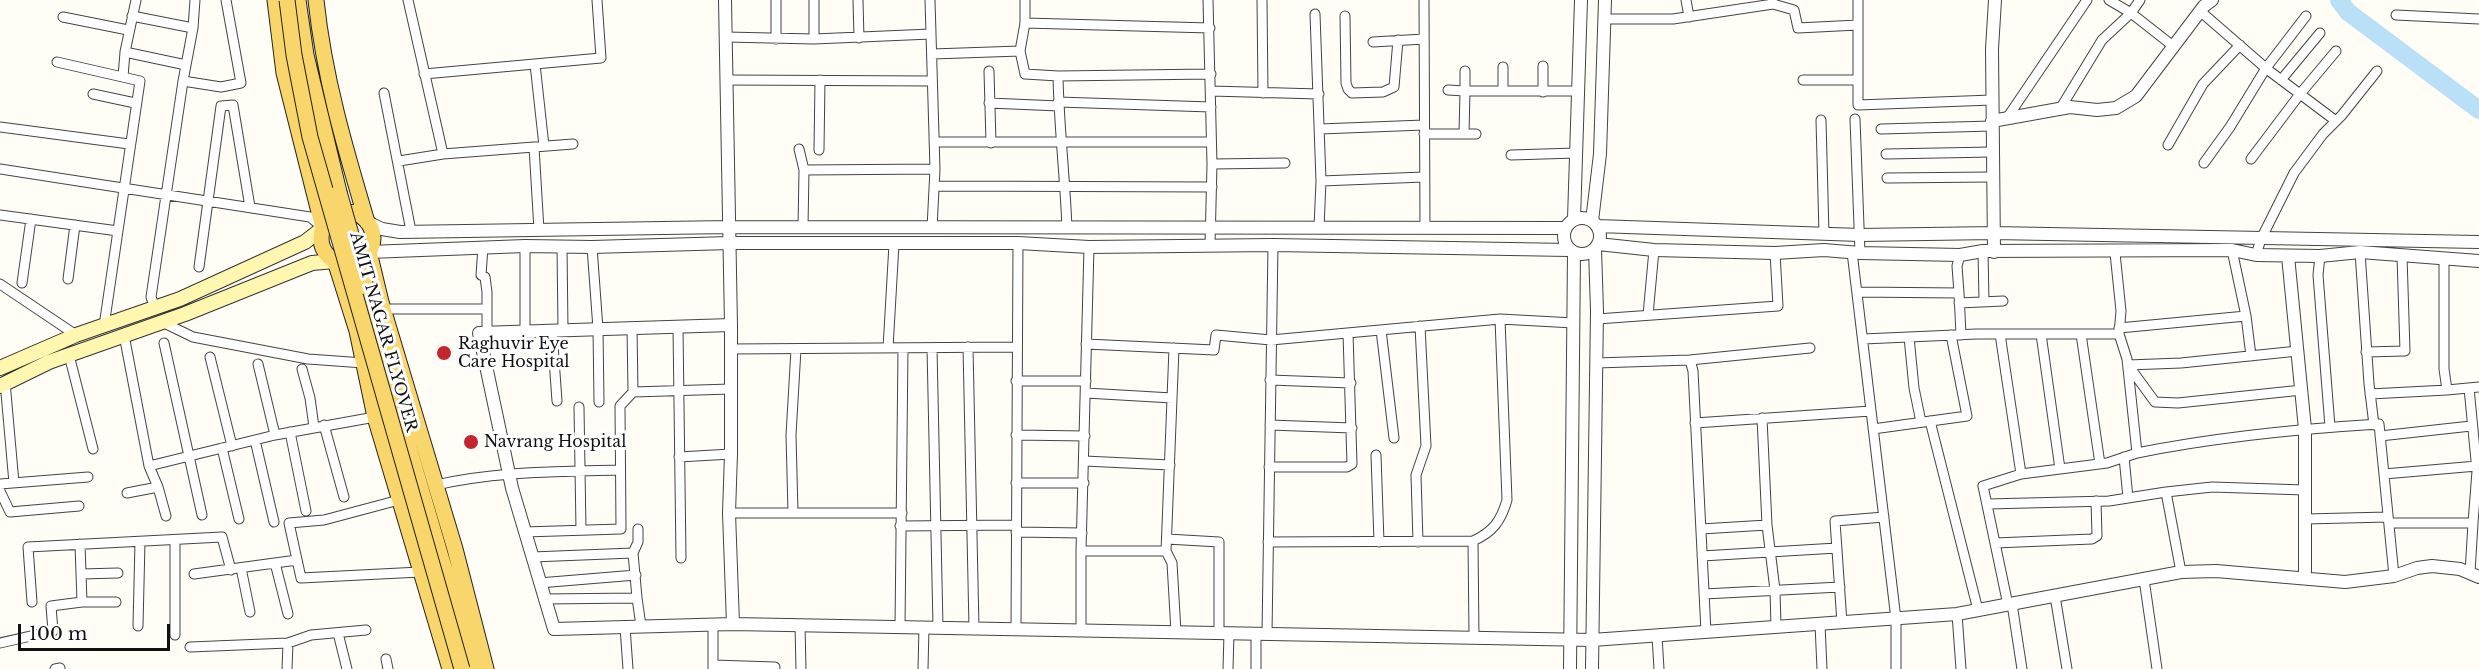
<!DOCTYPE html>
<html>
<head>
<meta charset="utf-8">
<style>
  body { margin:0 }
  #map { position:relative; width:2479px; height:669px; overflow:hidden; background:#fffdf5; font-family:"Libre Baskerville",serif }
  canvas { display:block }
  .scale { position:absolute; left:18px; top:624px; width:152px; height:27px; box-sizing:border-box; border:3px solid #111; border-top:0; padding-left:8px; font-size:18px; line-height:21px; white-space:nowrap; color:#111; -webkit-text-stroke:4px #fff; paint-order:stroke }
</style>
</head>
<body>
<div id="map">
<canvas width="2479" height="669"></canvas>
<div class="scale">100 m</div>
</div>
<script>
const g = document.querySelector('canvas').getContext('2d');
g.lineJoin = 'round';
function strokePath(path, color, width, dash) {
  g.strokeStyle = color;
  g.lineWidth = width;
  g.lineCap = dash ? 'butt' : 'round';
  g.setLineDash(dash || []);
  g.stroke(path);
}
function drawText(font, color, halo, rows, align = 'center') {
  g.font = font + ' "Libre Baskerville",serif';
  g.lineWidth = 6;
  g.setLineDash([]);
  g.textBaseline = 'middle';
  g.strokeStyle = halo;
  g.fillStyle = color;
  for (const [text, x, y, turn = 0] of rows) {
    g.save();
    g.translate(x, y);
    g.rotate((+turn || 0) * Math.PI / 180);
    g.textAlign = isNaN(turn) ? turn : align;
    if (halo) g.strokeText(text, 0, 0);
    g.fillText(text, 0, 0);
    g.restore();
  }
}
const river = new Path2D(`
  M2339 0 2348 12 2479 110`);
const minor = new Path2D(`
  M195 0 193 28 183 81 221 87 241 83 226 0
  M408 0 443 154
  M776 0V39
  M814 0V39
  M858 0 859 38
  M930 0 935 169 932 228
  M1025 0V23L1020 51 1025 74 1058 76 1211 74
  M1208 0 1212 164 1210 245
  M1262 0 1263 93
  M1424 0 1425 228
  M1686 0 1689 17
  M1858 0V105L1992 100
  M2109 0 2131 13 2140 0
  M1773 4 1794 10 1798 28 1858 25
  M2200 11 2268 70 2336 121
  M1315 14 1321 181 1319 228
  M2396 15 2479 19
  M132 16 193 28
  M1345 16 1346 83 1348 89 1352 93 1383 92 1394 87 1398 40
  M63 17 128 30
  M1605 19H1673L1773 4 1772 0
  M1025 23 1210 28
  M726 37 814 39 931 34
  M1373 42 1424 39
  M125 52 186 65
  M932 54 1020 51
  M57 62 140 81 104 326
  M535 64 544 146
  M1543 66V92
  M989 71 991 143
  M424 74 601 58 597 0
  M1058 76C1059 127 1065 177 1067 228
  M123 77 125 52 136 0
  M726 80 932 81
  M1803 80H1858
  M2281 80 2320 33
  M1448 90 1465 91V71
  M1211 91 1319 94
  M1503 91V67
  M384 93 411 231
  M93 94 135 103
  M1058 102 1211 107
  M989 103 1059 106
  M2060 109 2102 40 2131 13 2173 46
  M2007 118 2087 0
  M1855 119 1860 253
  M1821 120 1824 234
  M0 127 129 144
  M1320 129 1424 125
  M1881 129 1992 126
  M1424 134H1464L1465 91H1578
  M1464 134H1476
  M934 142H1211
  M2168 145 2203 84 2240 45
  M534 147 539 230
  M799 149 804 170 803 227
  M819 150 820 80
  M1886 154 1992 152
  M1511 155 1576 153
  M2251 159 2300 94 2336 51
  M399 161 443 154 573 144
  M2204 163 2230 127 2266 68 2306 16
  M1212 164 1285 163
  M0 169 310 217 321 226
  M804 170 935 169
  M1887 178 1992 177
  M1321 181 1424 177
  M935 186 1212 187
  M0 215 118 231
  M562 246 563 330
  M483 247 481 275 485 277 487 292V333
  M592 247 598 329 599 402
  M2232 250 2246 316 2251 356
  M1983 251 1984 302
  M1852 252 1896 619V669
  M2360 252 2369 384 2374 425
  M2256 255 2261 239 2294 173 2323 134 2342 115 2377 71
  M2320 256 2318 275 2330 427
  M199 267 221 106 233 105 250 207
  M68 279 75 225
  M22 283 31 219
  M0 284 76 335
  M1857 292 1959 293 1961 335
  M1959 293 1957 266 1960 255
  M1959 303 2003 301
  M155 308 151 297 183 81
  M384 309H487
  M1648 315 1654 250
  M1597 319 1778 306 1775 253
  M162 322 193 337 308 359 364 363
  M678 327 681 558
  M632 328 633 392 731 389
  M2119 328 2246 316
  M1381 330 1394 438
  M552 331 557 401
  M525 332V246
  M2000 334 2021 474
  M2041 334 2060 469
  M2081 334 2100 464
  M124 335 149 466 275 435 375 417
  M1909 337 1914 388 1921 422
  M1863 339 1977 334H2119L2121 311 2115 253
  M164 343 202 515
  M1086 344 1214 350 1216 335 1271 340 1500 319 1574 323
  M968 347 974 628
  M888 348 894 244
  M932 348 938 627
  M731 349 1016 347
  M2298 351 2181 363 2128 365 2155 402 2178 403 2302 390
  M2366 352 2405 351 2402 256
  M69 355 93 449
  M210 357 232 446
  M1690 360 1810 348
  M1596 363 1690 360 1693 371 1706 632
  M258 364 275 435
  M302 369 310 398 314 427
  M1270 380 1351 383
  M1016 381H1086
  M5 382 14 483
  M2469 388 2477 471 2473 523
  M2447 390 2479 387
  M1086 393 1172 398
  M2370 394 2447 390 2444 369V260
  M579 407 581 530
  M1930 421 1978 610
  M1695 423 1871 411
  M324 425 344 497
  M1270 425 1352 428
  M1873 429 1967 416 1951 335
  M290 432 306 511
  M1016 435 1085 436
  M2380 436 2471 426
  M255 440 274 522
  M222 448 239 519
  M2137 453C2216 437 2297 429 2379 424L2394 576
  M1376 455 1379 542
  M679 457 731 454
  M2124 457 2128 498
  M1084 461 1170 465
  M149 466 158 487 166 516
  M1269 467H1347L1352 464 1348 333
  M2384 474 2477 466
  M1016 483H1084
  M0 484 88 477
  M436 485C497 471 557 472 619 470
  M0 491 10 512 79 506
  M2166 492 2212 487 2305 490
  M127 493 158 487
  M399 500 324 520 289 523 301 578 420 572
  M1987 504 2109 501 2166 492 2181 572
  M793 512 791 435 796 349
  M729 513H902
  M2305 519 2388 517
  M2389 523H2473L2470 573
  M1767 525 1775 590 1776 627
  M900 526 1016 525
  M1701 529 1767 525 1762 418
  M524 532 621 529 620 406 633 392
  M1016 532 1082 533
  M1167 539 1219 542V633
  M175 541V635
  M1473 541 1474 637
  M1268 542 1473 541C1493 532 1501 521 1507 500L1500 319
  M1418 542 1416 475 1426 446 1420 326
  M1995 543 2092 539 2097 536 2096 501
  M80 544 82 602H116
  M1081 551H1166L1172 563 1176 632
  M1166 551 1174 348
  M633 553 638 542V529
  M1702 556 1837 548
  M532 557 633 553 637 598 544 599
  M275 563 288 614
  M241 568 250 612
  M81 574 118 573
  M194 574 297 560
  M2144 579 2157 669
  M539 583 636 575
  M1704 594 1840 587
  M2055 596 2067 669
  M637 598 641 626
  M32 602 28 547 222 537 231 570
  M2012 604 2022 669
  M2008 605 1983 486 2021 474 2107 463 2137 453 2127 359 2119 334
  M1957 614 1961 669
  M1842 623 1835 521 1884 517
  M1820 624 1822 669
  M800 625 801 669
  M138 626 140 542
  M625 627 628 669
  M900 627 903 348
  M1016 629 1018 243
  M1081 630V551L1089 247
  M338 633 347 669
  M1267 634 1273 245
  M1657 636 1659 669
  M0 643 53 631 51 606 82 602
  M190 647 288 643 311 635 366 630
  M386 659 388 669
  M713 665 775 667
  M55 669 60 668
  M287 669 288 643
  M713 669V624
  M923 669 924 627
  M1228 669 1229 633
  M1256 669V633`);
const tertiary = new Path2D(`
  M725 0 731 325V454L729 513 733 624
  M1992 121 2070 107 2097 110 2116 108 2136 96 2204 6 2212 0
  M1564 236a18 18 0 1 1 36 0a18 18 0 1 1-36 0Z
  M1574 219 1581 0
  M1592 221 1600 154 1605 0
  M367 222 382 229 400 232 729 227 1565 228
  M1597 226 1860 235 1994 233 2479 242
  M1598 244 1654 250 1775 253 1824 250 1860 253 1960 255 1983 251 2232 250 2256 255 2320 256 2360 252 2479 261
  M369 252 525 246 592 247 730 243H1018L1089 247 1273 245 1569 250
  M1994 252 1992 49 1995 0
  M2288 256 2305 429V578
  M731 325 479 333 512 488 554 629 733 624 1592 640 1957 614 2181 572 2216 571 2345 582 2394 576 2417 568 2432 566 2460 569 2479 577
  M1570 669 1574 253
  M1592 669 1597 311 1595 249`);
const secondary = new Path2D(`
  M0 368 76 335 180 299 305 242 323 228
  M0 386 49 362 185 314 312 263 335 261`);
const primary = new Path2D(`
  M275 0 284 73 323 228
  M298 0 306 55 339 192
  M316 0C324 77 345 148 367 222
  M321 238a26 26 0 1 1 52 0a26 26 0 1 1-52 0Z
  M369 252 381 302 455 549 486 669
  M335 261 357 331 375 417 450 669
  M366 287 397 407 474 669`);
const primaryBridge = new Path2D(`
  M287 0 294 55 310 137 462 669
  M339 192 366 287`);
const markers = [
  [444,353,8,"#c4262e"],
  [471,442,8,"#c4262e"]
];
const streetNames = [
  ["AMIT NAGAR FLYOVER",383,332,74]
];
const poiNames = [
  ["Raghuvir Eye",458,344],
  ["Care Hospital",458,362],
  ["Navrang Hospital",484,442]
];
strokePath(river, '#b9e0f7', 18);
strokePath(minor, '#444', 11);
strokePath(tertiary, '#444', 14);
strokePath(secondary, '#333', 16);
strokePath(primary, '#222', 17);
strokePath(minor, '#fff', 9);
strokePath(tertiary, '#fff', 12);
strokePath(secondary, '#fff6b0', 14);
strokePath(primary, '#f9d66b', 15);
strokePath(primaryBridge, '#222', 17, []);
strokePath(primaryBridge, '#f9d66b', 15);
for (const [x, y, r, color] of markers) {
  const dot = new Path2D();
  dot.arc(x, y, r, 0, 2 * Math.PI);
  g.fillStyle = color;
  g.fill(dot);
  strokePath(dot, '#fff', 2);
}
drawText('16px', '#111', '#fff', streetNames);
drawText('16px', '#111', '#fff', poiNames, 'left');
</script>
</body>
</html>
